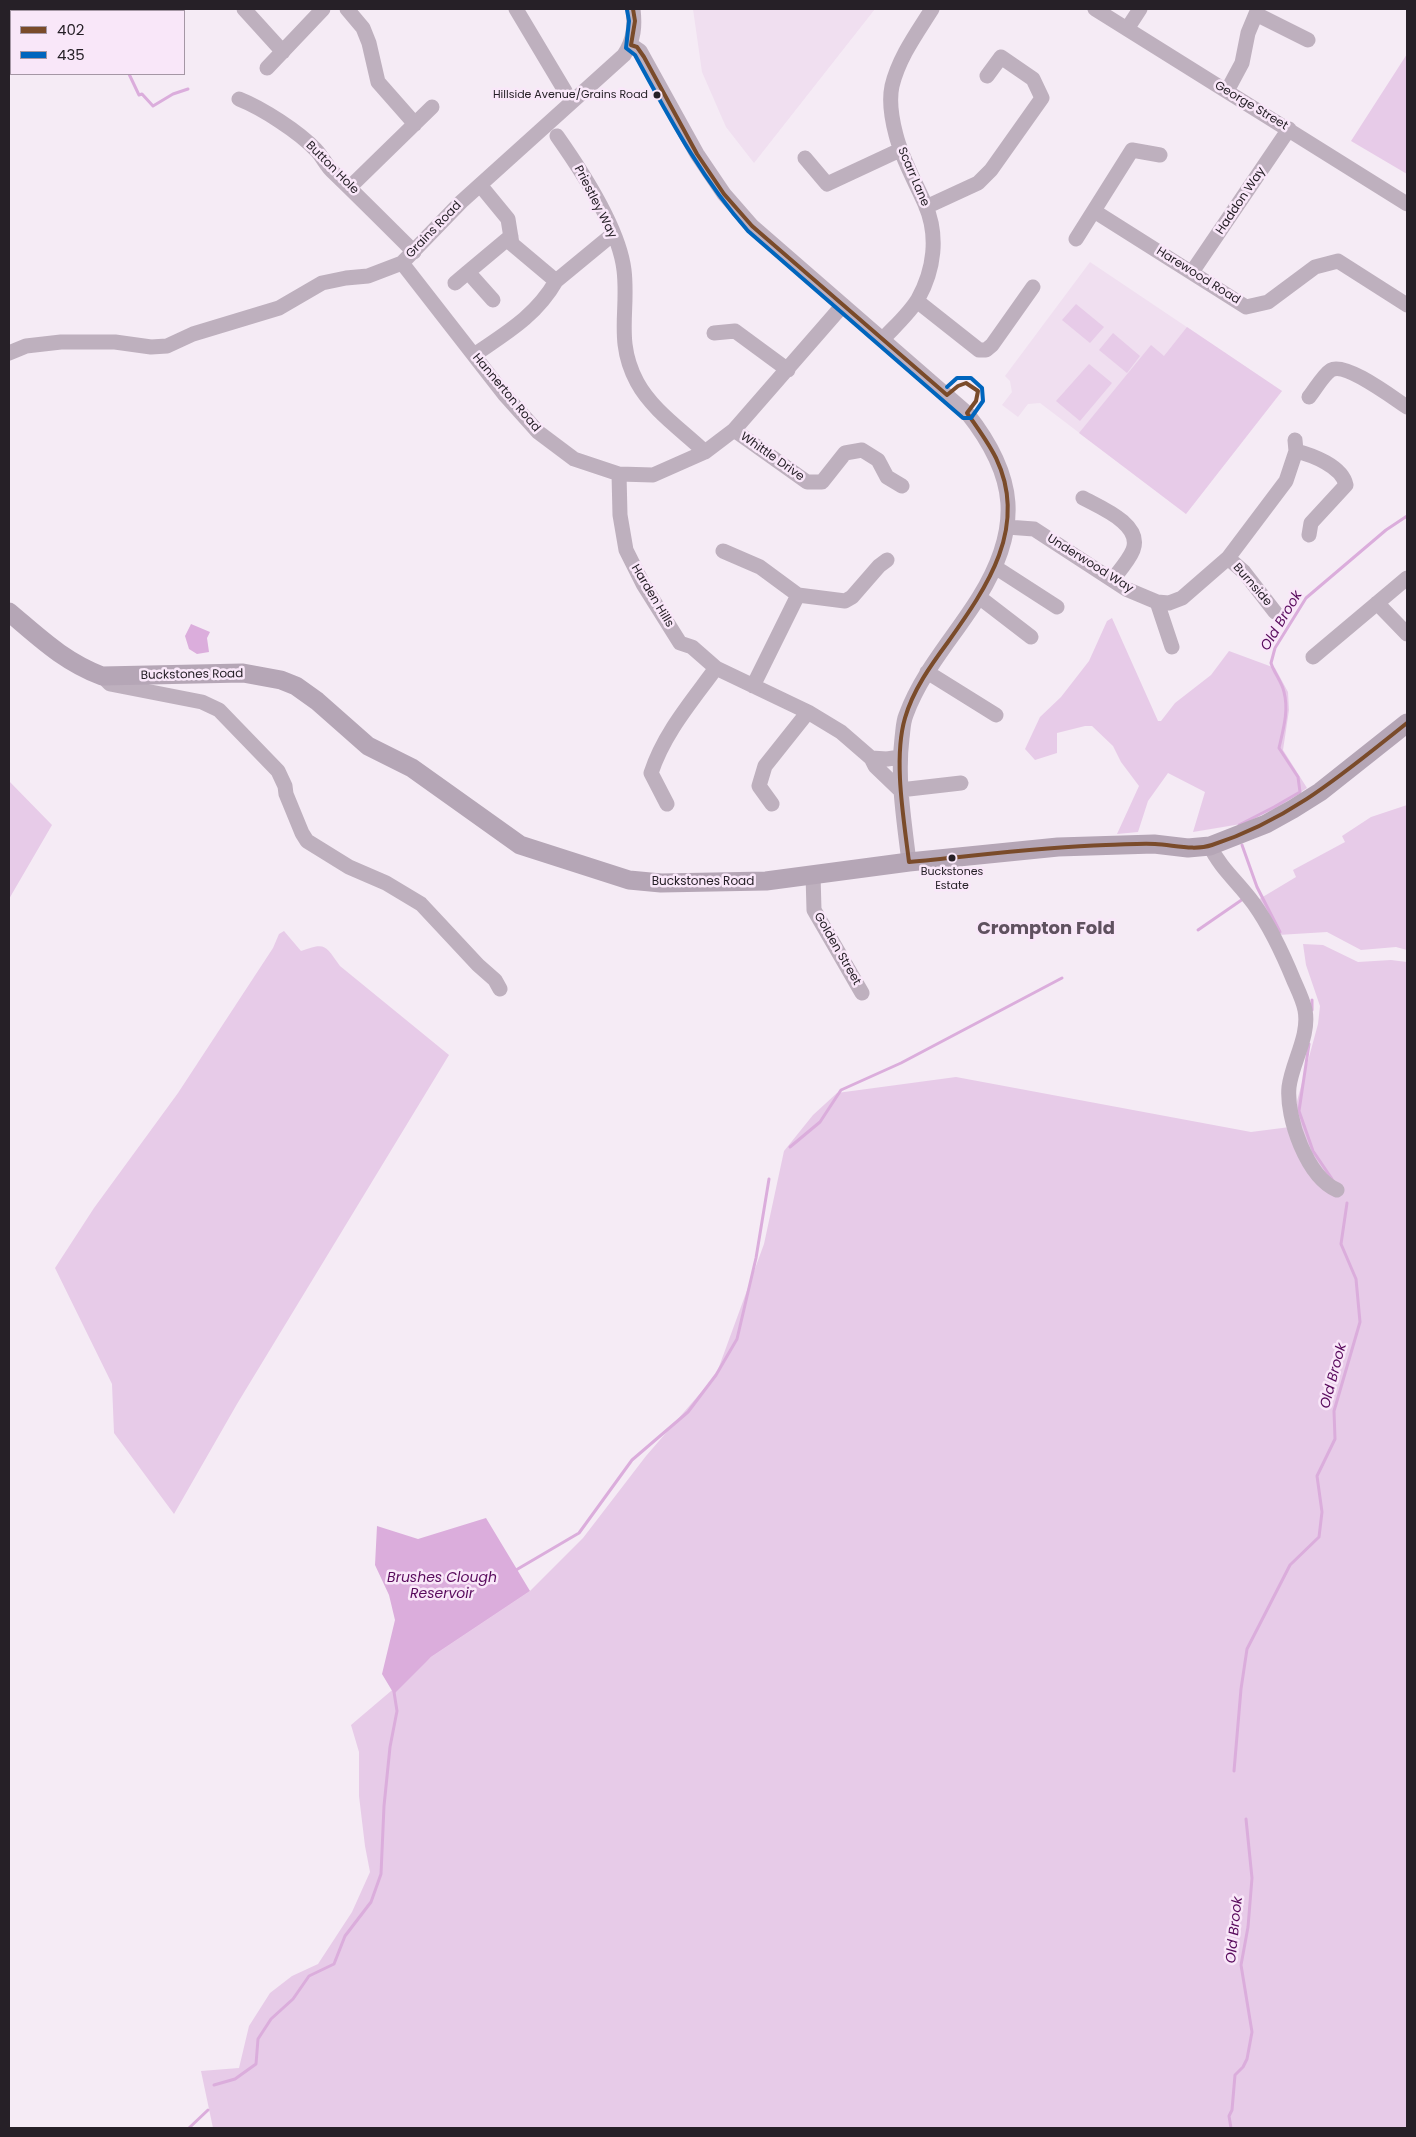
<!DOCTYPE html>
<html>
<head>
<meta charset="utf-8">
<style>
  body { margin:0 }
  #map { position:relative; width:1416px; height:2137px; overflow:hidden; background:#f5ebf5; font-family:Poppins,sans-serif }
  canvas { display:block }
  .frame { position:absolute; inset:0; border:10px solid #262027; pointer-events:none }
  .legend { position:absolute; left:10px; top:10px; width:175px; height:65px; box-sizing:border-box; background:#f9e7f9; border:1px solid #a597a5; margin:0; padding:6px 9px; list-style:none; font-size:15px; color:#262027 }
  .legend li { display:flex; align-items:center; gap:10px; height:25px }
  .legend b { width:25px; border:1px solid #a597a5 }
</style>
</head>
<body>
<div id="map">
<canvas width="1416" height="2137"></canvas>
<div class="frame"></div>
<ul class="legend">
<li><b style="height:6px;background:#7a4b2a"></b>402</li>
<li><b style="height:6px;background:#0065bd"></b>435</li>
</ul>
</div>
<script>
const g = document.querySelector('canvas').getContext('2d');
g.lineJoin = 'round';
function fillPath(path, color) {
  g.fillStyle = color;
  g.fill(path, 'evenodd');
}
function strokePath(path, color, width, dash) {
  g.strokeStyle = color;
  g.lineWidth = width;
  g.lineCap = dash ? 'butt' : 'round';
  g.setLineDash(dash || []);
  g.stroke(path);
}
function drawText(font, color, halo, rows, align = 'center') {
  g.font = font + ' Poppins,sans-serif';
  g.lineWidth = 5;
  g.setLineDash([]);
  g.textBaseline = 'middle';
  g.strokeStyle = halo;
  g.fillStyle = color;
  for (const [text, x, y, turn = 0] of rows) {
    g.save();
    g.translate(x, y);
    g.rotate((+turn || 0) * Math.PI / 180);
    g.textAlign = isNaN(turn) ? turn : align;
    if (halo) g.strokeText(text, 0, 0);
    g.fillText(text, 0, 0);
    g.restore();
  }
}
const built = new Path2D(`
  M693 9H875L754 163 726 127 702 72Z
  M1090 262 1282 391 1186 514 1040 403 1028 404 1018 417 1002 405 1012 392 1010 381 1005 376Z`);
const green = new Path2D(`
  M1407 54V174L1351 141Z
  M1076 304 1104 327 1090 343 1062 320Z
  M1187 327 1282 391 1186 514 1079 433 1151 345 1164 356Z
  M1113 333 1140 356 1127 373 1099 350Z
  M1089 364 1112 383 1080 421 1056 401Z
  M1112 618 1158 721H1161L1175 703 1211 675 1229 651 1275 668 1288 692 1289 710 1283 750 1307 788 1277 808 1241 824 1193 832 1205 792 1168 773 1148 801 1138 832 1117 834 1139 786 1121 762 1113 746 1092 726H1085L1057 733V753L1035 760 1025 749 1040 717 1061 697 1089 661 1107 621Z
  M9 781 52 825 9 899Z
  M1407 805V950L1396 947 1361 950 1327 932 1278 935 1256 901 1296 877 1293 870 1345 842 1342 836 1371 817Z
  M284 931 301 951C326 942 325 945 340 966L449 1055 237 1404 174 1514 114 1433 112 1384 55 1268 94 1208 178 1093 273 948 279 934Z
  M1303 944 1323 945 1358 962 1391 960 1407 962V2128H213L201 2071 239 2068 249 2026 270 1993 292 1976 318 1964 352 1912 370 1872 365 1846 359 1796V1752L351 1725 431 1657 530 1591 583 1538 646 1456 716 1375 764 1244 784 1151 813 1115 837 1093 956 1077 1251 1132 1290 1127 1318 1024 1320 1006 1306 965Z`);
const water = new Path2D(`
  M191 624 210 632 207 638 209 652 197 654 189 649 185 636Z
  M486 1518 530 1591 431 1657 394 1694 382 1674 395 1620 389 1595 375 1565 377 1526 418 1539Z`);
const stream = new Path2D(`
  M77 9 79 11
  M129 74 139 95 142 94 153 106 173 94 188 89
  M1239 825 1274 807 1300 792 1298 777 1279 748C1283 730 1289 711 1284 692 1282 682 1274 673 1271 663L1275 648 1306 598 1386 530 1407 516
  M1242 845 1257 887 1280 932
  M1198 930 1243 899
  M1312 1010V1000
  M1309 1044 1299 1111 1313 1151 1332 1179
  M790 1147 820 1122 841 1090 901 1063 1062 978
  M516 1570 579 1533 632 1460 688 1412 716 1375 737 1339 756 1258 769 1179
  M1234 1771 1241 1689 1247 1649 1290 1565 1319 1537 1322 1512 1317 1476 1335 1439 1334 1411 1360 1322 1356 1279 1341 1244 1347 1203
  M214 2085 235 2079 256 2064 258 2039 271 2019 293 1999 309 1976 334 1964 345 1936 371 1902 381 1874 384 1806 390 1747 397 1711 394 1692
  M189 2128 208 2110
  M1231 2128 1229 2116 1232 2110 1235 2075 1243 2067 1247 2059 1252 2032 1241 1965 1248 1927 1252 1878 1246 1819`);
const minor = new Path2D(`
  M244 9 283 52
  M347 9 363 28 369 43 378 82 415 124
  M516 9 565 91
  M1095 9 1407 204
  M1256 14 1308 40
  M1127 29 1140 9
  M631 45 640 51 697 154 724 194 752 226 967 413C1017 476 1022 527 979 597 955 636 922 671 906 715 903 722 903 731 902 738 897 779 904 820 909 862
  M267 68 323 9
  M1227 91 1242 63 1248 33 1258 9
  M239 99C262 108 299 132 316 150 322 156 326 165 332 171 360 198 387 225 414 252
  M557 136C581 170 619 228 624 270 629 311 615 341 637 382 652 410 682 430 705 452
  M805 158 827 184 900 150
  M350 187 432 107
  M485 191 508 219 512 244 556 281
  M926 207 978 183 991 170 1042 98 1033 79 1001 57 987 76
  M1094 211 1246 307 1268 302 1315 267 1338 261 1407 305
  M1076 239 1132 150 1160 155
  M402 263 504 394 538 432 574 459 619 474 653 475 705 452 734 430 843 305
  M1192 272 1289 129
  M455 283 468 272
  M493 300 468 272 511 236
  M917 301 979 350H986L992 345 1033 287
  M714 333 735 331 788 370
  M883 339C894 327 909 314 918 299 934 270 939 236 925 204 915 181 902 159 896 135 892 120 889 100 892 86 899 57 917 33 932 9
  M9 353 26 346 61 342H115L151 347 167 346 193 334 279 308 322 283 346 278 368 276 402 263 461 202 624 55C634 40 635 26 633 9
  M474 355C506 333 536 316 556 281L613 234
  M1309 397C1315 390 1323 375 1331 370 1346 362 1393 398 1407 407
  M734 430 807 482H822L845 453 862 450 878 460 887 477 902 486
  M1296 451C1312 455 1342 466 1346 485L1311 523 1309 535
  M619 474 620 515 626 550 643 584 680 643 692 647 716 668 808 712 841 732 871 758 875 766 900 790 961 783
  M1083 498C1099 507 1143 524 1133 550 1129 560 1120 570 1113 579
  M1007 527 1034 529 1126 589 1157 602 1169 603 1182 598 1228 558 1286 481 1296 451 1295 440
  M723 551 760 567 798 595 845 601 852 597 879 566 887 560
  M1228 558 1244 572 1275 612
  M995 567 1057 607
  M979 597 1031 637
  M1157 602 1172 647
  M1377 603 1407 634
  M1313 657 1407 578
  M927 672 996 715
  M102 676 110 684 202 702 219 710 278 771 285 786 286 794 302 833 307 841 349 867 386 883 421 904 478 965 495 980 500 989
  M753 686 798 595
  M871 758 887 759 900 757
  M667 804 651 773C664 733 692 701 716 668
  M772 804 759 786 765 766 808 712
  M1210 846C1220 868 1240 884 1254 904 1271 928 1283 954 1294 981 1298 990 1303 1000 1305 1010 1310 1036 1292 1062 1289 1087 1286 1118 1307 1177 1337 1190
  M813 874 814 910 862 993`);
const major = new Path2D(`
  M9 612C40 638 63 661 102 676L243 673 281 680 296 686 317 701 368 746 412 768 520 845 629 880 661 883 766 881 909 862 1058 847 1154 844 1188 848 1210 846 1266 824 1293 809 1320 792 1407 723`);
const bus1 = new Path2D(`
  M633 9 635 21 631 45 637 47 644 57 697 154 724 194 752 226 947 395 958 386 966 383 978 391 976 401 967 413C977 427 988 442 996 458 1029 527 987 587 948 642 931 665 913 690 905 718 893 759 904 820 909 862 974 856 1040 847 1106 845 1122 845 1139 843 1155 844 1174 845 1194 851 1212 845 1290 820 1344 773 1407 723`);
const bus2 = new Path2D(`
  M627 10 629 21 626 48 635 55C669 117 701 178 748 231L963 418H971L983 401 982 388 971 378H957L947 387`);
const markers = [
  [657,95,4.5,"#262027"],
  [952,858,4.5,"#262027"]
];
const busNames = [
  ["Hillside Avenue/Grains Road",648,95],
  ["Buckstones",952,872,"center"],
  ["Estate",952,886,"center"]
];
const streetNames = [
  ["George Street",1251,106,31],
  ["Button Hole",332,168,45],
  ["Scarr Lane",913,177,67],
  ["Haddon Way",1241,201,-56],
  ["Priestley Way",595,202,63],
  ["Grains Road",434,230,-46],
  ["Harewood Road",1198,276,32],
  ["Hannerton Road",506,393,50],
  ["Whittle Drive",772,457,35],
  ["Underwood Way",1090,564,32],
  ["Burnside",1252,585,49],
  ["Harden Hills",652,596,59],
  ["Buckstones Road",192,675,-1],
  ["Buckstones Road",703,882],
  ["Golden Street",837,949,60]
];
const waterNames = [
  ["Old Brook",1282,621,-59],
  ["Old Brook",1334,1376,-75],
  ["Brushes Clough",442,1578],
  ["Reservoir",442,1594],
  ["Old Brook",1235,1930,-84]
];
const districtNames = [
  ["Crompton Fold",1046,929]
];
fillPath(built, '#f0dff0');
fillPath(green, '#e7cbe8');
fillPath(water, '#dbaddc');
strokePath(stream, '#dbaddc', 3);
strokePath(minor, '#beb0be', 15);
strokePath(major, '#b5a6b6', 19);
strokePath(bus1, '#7a4b2a', 4);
strokePath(bus2, '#0065bd', 4);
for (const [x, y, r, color] of markers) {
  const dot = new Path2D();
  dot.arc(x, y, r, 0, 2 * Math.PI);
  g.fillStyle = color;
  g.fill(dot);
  strokePath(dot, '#f9e7f9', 2);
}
drawText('11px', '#262027', '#f9e7f9', busNames, 'right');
drawText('12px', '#262027', '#f9e7f9', streetNames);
drawText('italic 14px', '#580a5c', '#f9e7f9', waterNames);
drawText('bold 18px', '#5f515f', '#f9e7f9', districtNames);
</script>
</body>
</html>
